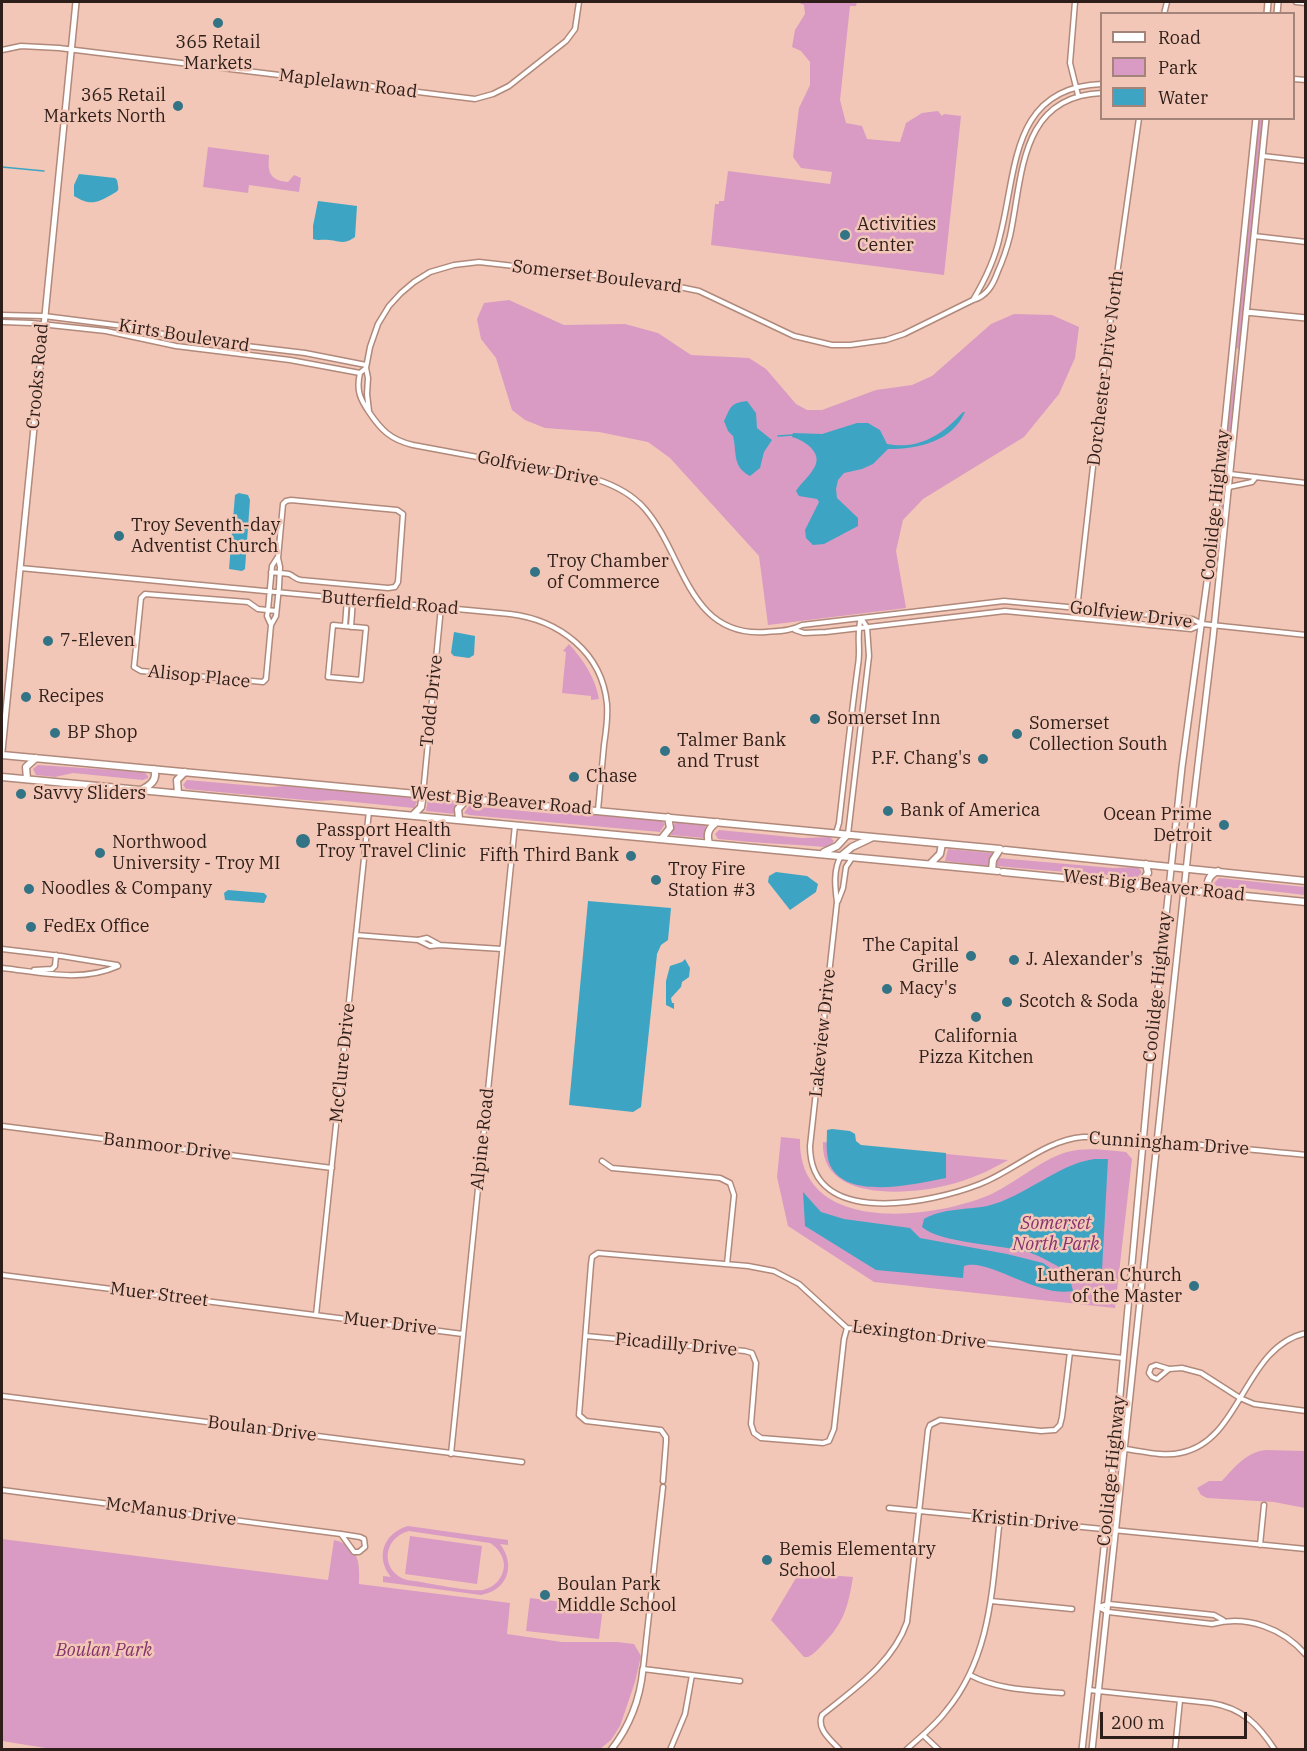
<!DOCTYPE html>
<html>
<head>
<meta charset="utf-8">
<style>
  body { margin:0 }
  #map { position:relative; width:1307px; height:1751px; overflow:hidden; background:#f2c7b7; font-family:"IBM Plex Serif",serif }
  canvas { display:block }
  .frame { position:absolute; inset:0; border:3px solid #2e1e19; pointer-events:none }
  .legend { position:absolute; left:1100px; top:12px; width:195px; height:108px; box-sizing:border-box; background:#f2c7b7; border:2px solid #a48378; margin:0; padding:8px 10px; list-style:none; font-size:18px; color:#2e1e19 }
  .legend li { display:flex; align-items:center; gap:12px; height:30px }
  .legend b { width:30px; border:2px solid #a48378 }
  .scale { position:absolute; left:1100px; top:1712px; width:147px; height:27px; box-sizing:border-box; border:3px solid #2e1e19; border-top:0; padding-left:8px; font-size:18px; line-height:21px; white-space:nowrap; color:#2e1e19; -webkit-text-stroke:4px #f2c7b7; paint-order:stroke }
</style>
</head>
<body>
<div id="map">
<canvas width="1307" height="1751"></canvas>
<div class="frame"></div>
<ul class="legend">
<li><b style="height:8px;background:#fff"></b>Road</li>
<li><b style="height:16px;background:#d99bc3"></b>Park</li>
<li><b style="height:16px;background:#3da5c3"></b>Water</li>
</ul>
<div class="scale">200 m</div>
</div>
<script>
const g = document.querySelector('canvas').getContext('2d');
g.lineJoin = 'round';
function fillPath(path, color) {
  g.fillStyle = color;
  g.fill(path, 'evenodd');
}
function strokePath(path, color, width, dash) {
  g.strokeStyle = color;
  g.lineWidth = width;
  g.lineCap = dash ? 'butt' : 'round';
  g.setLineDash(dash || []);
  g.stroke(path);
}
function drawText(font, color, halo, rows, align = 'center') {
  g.font = font + ' "IBM Plex Serif",serif';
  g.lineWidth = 5;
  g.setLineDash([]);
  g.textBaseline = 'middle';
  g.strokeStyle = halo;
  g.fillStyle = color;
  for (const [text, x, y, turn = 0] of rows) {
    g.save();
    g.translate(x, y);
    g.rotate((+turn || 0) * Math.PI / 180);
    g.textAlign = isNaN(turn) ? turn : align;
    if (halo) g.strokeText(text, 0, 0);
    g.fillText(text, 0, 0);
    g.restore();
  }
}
const green = new Path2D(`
  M797 2H857L856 6H850L840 100 846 123 862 126 867 139 900 142 906 123 922 113 938 111 942 116 944 114 961 116 944 275 711 245 715 204H719V201H724L728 171 830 184 832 172 801 168 793 157 799 108 810 85V62L801 51 792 47 795 30 805 14 804 5Z
  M1259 119H1264L1240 349 1236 348Z
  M208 147 269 155C268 171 268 180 288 182L294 175 301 178 299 192 249 185 248 193 203 187Z
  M509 300 564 325 625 324 658 333 691 355 749 358 766 369 796 404 807 410H822L876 390 912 385 932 376 991 324 1014 314 1052 315 1079 327 1075 358 1059 394 1024 437 923 499 903 520 896 551 906 608 768 625 759 556 670 458 648 442 599 432 545 428 525 420 512 410 496 358 481 339 477 319 484 303Z
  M1236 358 1233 418 1220 533 1223 472Z
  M569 644C584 661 595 677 599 699L591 700V696L562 693 566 652 563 651Z
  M38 765 144 772 148 776V778L143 780 73 773 55 777 36 775 33 769Z
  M187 780 268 787 285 786 414 798 417 802 414 808 334 800 316 801 186 789 183 785Z
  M428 799 458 802 455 814 426 811Z
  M469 806 556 814 573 812 661 820 665 824 660 832 469 815 464 813Z
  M675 822 706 825 704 837V838L671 835Z
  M719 830 802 838 830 837 834 841 830 846 825 847C789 844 754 843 718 839L715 834Z
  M948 849 992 853V854L988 866 945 861Z
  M998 858 1113 868 1138 867 1142 872 1137 878C1091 873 1044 871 997 866L996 861Z
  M1219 878 1305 887V895L1245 888H1218L1214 883Z
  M781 1137 800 1139C798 1234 928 1220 987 1196 1015 1184 1038 1161 1067 1152 1087 1147 1106 1150 1126 1152L1132 1159 1115 1308 874 1282 788 1226 777 1177Z
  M823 1142 1008 1160C989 1171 969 1180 948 1185 909 1195 820 1202 823 1142Z
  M1266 1450 1305 1451V1508L1274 1502 1207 1498 1201 1495 1197 1488 1209 1481H1222C1235 1467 1246 1452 1266 1450Z
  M408 1526 508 1540V1545L500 1544C516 1565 508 1590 481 1595L383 1582V1576L391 1577C375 1558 383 1533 408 1526ZM409 1531 490 1543C498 1548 504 1556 504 1566 503 1578 495 1587 483 1590 469 1592 424 1582 407 1580 380 1572 382 1538 409 1531Z
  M410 1536 482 1546 477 1584 405 1574Z
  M2 1539 328 1580 334 1540C359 1546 360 1562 359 1584L510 1603 507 1634 562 1642H617L634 1644 641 1656 635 1682 620 1726 611 1740 600 1749 58 1750 2 1741Z
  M801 1573 853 1577C848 1607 844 1623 822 1645 818 1649 814 1654 808 1657H804L771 1620 796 1578Z
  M530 1598 603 1607 599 1639 526 1631Z`);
const water = new Path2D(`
  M79 174 115 178 117 180C119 191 120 190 111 195 97 203 90 206 74 196V185Z
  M318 201 357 206 355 237C344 245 341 241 329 240 323 239 319 241 313 239V226Z
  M747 401 756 413 757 428 772 440 764 452 760 468 750 476C732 467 737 452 733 436L728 431 724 421C731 407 730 403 747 401Z
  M963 412H965C952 442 917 449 888 449L873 464 862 469 844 473 838 480 836 489 837 498 858 518V526L824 544 813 545 806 538 805 530 819 502 817 499 799 496 796 491C801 483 809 477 814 468 824 453 804 440 792 437L793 433 822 434 857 423H868L880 430 887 444C919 450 942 435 963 412Z
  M239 493 248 495 250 500 245 569 242 571 229 569 235 495Z
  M454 632 475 636 474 655 469 658 454 656 451 653Z
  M776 872 807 876 818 884 816 892 790 910 768 882 769 876Z
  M228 890 264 893 267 896 264 903 225 900 224 893Z
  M588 901 671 908 668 940 661 945 657 954 641 1107 633 1112 569 1105Z
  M685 959 690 968 689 977 682 982 681 987 671 998 672 1003H674V1009L666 1005V981L670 966 682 962Z
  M832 1129 850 1131 855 1134 856 1141 861 1145 946 1153V1178C916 1184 849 1200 831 1167 825 1156 827 1141 827 1130Z
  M1094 1159H1108L1102 1270C1097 1274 1092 1278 1085 1278 1077 1279 1044 1257 1031 1253 1002 1244 942 1244 922 1227L924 1219C943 1208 966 1210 987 1206 1025 1197 1056 1165 1094 1159Z
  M803 1192 821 1212 844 1219 910 1228 920 1238 1007 1254 1043 1263 1071 1283 1073 1291C1037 1298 988 1257 964 1266L963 1278 876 1270 805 1226Z`);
const stream = new Path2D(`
  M2 167 44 171
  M778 436 793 435`);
const street = new Path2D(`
  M1075 2 1070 63 1078 95
  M1296 2 1306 3
  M1164 14 1167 2
  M2 50 21 46 59 48 475 99 493 94 509 86 566 41 575 29 579 2
  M1294 79 1306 80
  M1263 156 1306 161
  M1254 236 1306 242
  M973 300C985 280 995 259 1000 236 1017 172 1010 87 1102 84
  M2 315 44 316 139 328 179 338 305 353 366 365
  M2 322 31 323 106 331 176 346 290 360 360 373
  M366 368 360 373C356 390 360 399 369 412 381 430 391 440 413 445L595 479C614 485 632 494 645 509 684 554 688 638 766 632 778 631 791 631 802 625L1004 601 1173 617 1192 619 1202 624 1306 635
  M369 411 367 394 368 378 366 368 370 347 378 324 389 306 401 293 414 282 430 272 454 265 479 262 655 282 699 291 794 336 832 345H850L886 340 904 334 973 300C987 296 993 285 998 271 1003 260 1007 248 1010 236 1023 176 1019 96 1102 93
  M1230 474 1306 483
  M1229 487 1252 482 1256 477
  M20 568 510 614C559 620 602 652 607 704 608 718 606 732 604 745 602 767 600 789 598 810
  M271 572C277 573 283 573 289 574 294 576 295 579 301 580L388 588 395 587 398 582 403 514 397 510 291 500 286 501 283 504 278 558 280 567 279 587 276 616 271 625 266 679 263 682 141 671 134 667 141 598 145 594 248 602 258 609 276 611
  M1076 618 1105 360 1139 118
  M271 625 267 616 268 610 272 566 277 558
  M333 625 366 628 361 680 328 677Z
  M345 626 347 599
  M351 627 353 599
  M795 630 804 633 826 632 1005 611 1191 629 1201 625
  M423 794 441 607
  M836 833 839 823C845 770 851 717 858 665 861 649 856 634 861 618
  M848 834 869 656 867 627 861 618
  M841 856C833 869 835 887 837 902L810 1146C810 1229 932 1203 980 1184 1014 1171 1045 1140 1083 1137 1102 1136 1122 1140 1142 1141 1196 1143 1251 1150 1306 1155
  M838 901 843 888 846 867 852 858
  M356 935 418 940 427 938 440 945
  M418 940 430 946 440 945 502 949
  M2 949 61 956 117 965
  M2 968C40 972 81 983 118 966
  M34 970 52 969 55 966 56 955
  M2 1126 332 1168
  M602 1161 612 1168 720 1178 730 1183 734 1195 727 1264
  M2 1275 463 1334
  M316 1315 369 811
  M586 1336 745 1351 752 1353 756 1363 751 1424 754 1433 761 1438 823 1443 829 1441 834 1429 844 1339 847 1328
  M1169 1369 1157 1379 1152 1377 1149 1373 1151 1367 1156 1365 1169 1369 1182 1368 1201 1373 1240 1398 1254 1404 1306 1411
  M2 1396 522 1462
  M1125 1449C1142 1451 1163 1457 1180 1453 1242 1442 1243 1347 1306 1333
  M451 1454 515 825
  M663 1481 666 1442V1437L661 1430 586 1421 579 1415 591 1264 592 1257 598 1253 748 1266 774 1271 799 1284 847 1328 1123 1358
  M663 1487 643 1669 740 1681
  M2 1490 341 1534 360 1537 364 1539 365 1547 359 1552H354L341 1534
  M889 1508 1306 1549
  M1260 1545 1264 1505
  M991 1601 1072 1609
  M1098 1607 1108 1612 1212 1624C1247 1615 1283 1628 1306 1655
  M1098 1607 1109 1604 1214 1615 1223 1620
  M970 1675C998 1690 1031 1690 1062 1693
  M1089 1690 1211 1703C1242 1708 1258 1724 1275 1750
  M923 1735 939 1750
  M670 1750 685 1714 692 1675
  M840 1750C831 1740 816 1729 822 1715 854 1689 893 1663 907 1622L928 1430 930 1425 940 1420 1041 1431 1055 1430 1060 1425 1062 1417 1070 1352
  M906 1750C920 1737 935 1726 946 1711 992 1656 992 1586 1000 1518
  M1175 1750 1180 1700`);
const secondary = new Path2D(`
  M1267 14 1268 2
  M1277 14 1278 2
  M1246 312 1306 318
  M2 751 76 2
  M1177 811 1182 816 1192 815
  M611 1750C630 1726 640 1700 643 1669
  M1082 1750 1117 1428 1151 1055 1182 767 1214 530 1256 118
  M1092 1750 1192 815 1213 638 1266 118`);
const primary = new Path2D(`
  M2 755 1000 849
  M2 777 998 871
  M27 779 26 767 36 758
  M143 789C151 785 158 779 154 769
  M178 793 177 780 185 772
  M414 814 421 807 423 794
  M459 819 458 809 468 798
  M662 838 670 828 668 817
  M709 843C706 833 709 828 717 822
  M1005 850 1306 881
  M824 852 837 846 848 834
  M841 856 852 847 871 838
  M930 864 940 854 942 844
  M992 870 993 860 1000 849
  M1003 872 1306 902
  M1139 885 1148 873 1146 864
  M1210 892C1205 882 1209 875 1218 871`);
const markers = [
  [218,23,6,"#327386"],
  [178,106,6,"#327386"],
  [845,235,6,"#327386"],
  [119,536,6,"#327386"],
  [535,572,6,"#327386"],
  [48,641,6,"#327386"],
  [26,697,6,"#327386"],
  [815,719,6,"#327386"],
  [55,733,6,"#327386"],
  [1017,734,6,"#327386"],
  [665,751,6,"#327386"],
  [983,759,6,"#327386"],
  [574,777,6,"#327386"],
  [21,794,6,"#327386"],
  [888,811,6,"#327386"],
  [1224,825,6,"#327386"],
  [303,841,8,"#327386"],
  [100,853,6,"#327386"],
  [631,856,6,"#327386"],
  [656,880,6,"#327386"],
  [29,889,6,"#327386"],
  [31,927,6,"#327386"],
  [971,956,6,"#327386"],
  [1014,960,6,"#327386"],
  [887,989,6,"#327386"],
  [1007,1002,6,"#327386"],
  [976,1017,6,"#327386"],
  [1194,1286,6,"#327386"],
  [767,1560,6,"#327386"],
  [545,1595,6,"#327386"]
];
const poiNames = [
  ["365 Retail",218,43,"center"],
  ["Markets",218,64,"center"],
  ["365 Retail",166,96,"right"],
  ["Markets North",166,117,"right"],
  ["Activities",857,225],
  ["Center",857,246],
  ["Troy Seventh-day",131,526],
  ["Adventist Church",131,547],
  ["Troy Chamber",547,562],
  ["of Commerce",547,583],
  ["7-Eleven",60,641],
  ["Recipes",38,697],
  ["Somerset Inn",827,719],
  ["Somerset",1029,724],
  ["Collection South",1029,745],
  ["BP Shop",67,733],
  ["Talmer Bank",677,741],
  ["and Trust",677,762],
  ["P.F. Chang's",971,759,"right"],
  ["Chase",586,777],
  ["Savvy Sliders",33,794],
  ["Bank of America",900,811],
  ["Ocean Prime",1212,815,"right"],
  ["Detroit",1212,836,"right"],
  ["Passport Health",316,831],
  ["Troy Travel Clinic",316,852],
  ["Northwood",112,843],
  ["University - Troy MI",112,864],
  ["Fifth Third Bank",619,856,"right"],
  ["Troy Fire",668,870],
  ["Station #3",668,891],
  ["Noodles & Company",41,889],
  ["FedEx Office",43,927],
  ["The Capital",959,946,"right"],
  ["Grille",959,967,"right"],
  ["J. Alexander's",1026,960],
  ["Macy's",899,989],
  ["Scotch & Soda",1019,1002],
  ["California",976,1037,"center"],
  ["Pizza Kitchen",976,1058,"center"],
  ["Lutheran Church",1182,1276,"right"],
  ["of the Master",1182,1297,"right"],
  ["Bemis Elementary",779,1550],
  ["School",779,1571],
  ["Boulan Park",557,1585],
  ["Middle School",557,1606]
];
const streetNames = [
  ["Maplelawn Road",348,84,7],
  ["Somerset Boulevard",597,277,7],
  ["Kirts Boulevard",184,336,9],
  ["Dorchester Drive North",1106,368,-83],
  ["Crooks Road",38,376,-85],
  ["Golfview Drive",538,469,11],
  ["Coolidge Highway",1216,505,-84],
  ["Butterfield Road",390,603,5],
  ["Golfview Drive",1131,615,7],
  ["Alisop Place",199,677,6],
  ["Todd Drive",432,701,-84],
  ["West Big Beaver Road",501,801,5],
  ["West Big Beaver Road",1154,886,6],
  ["Coolidge Highway",1158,987,-84],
  ["Lakeview Drive",823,1033,-84],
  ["McClure Drive",343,1063,-84],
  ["Alpine Road",483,1139,-84],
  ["Cunningham Drive",1169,1144,4],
  ["Banmoor Drive",167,1147,7],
  ["Muer Street",159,1295,7],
  ["Muer Drive",390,1324,7],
  ["Lexington Drive",919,1335,7],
  ["Picadilly Drive",676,1345,5],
  ["Boulan Drive",262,1429,7],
  ["Coolidge Highway",1112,1471,-84],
  ["McManus Drive",171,1512,7],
  ["Kristin Drive",1025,1521,5]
];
const parkNames = [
  ["Somerset",1056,1224],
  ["North Park",1056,1245],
  ["Boulan Park",104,1651]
];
fillPath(green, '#d99bc3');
fillPath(water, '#3da5c3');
strokePath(stream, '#3da5c3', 1.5);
strokePath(street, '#b1897b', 7);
strokePath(secondary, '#b1897b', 8);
strokePath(primary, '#b1897b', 9);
strokePath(street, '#fff', 4);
strokePath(secondary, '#fff', 5);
strokePath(primary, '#fff', 6);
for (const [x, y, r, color] of markers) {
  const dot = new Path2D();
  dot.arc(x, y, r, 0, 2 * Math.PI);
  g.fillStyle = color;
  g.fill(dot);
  strokePath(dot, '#f2c7b7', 2);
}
drawText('18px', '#2e1e19', '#f2c7b7', poiNames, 'left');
drawText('18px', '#2e1e19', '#f2c7b7', streetNames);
drawText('italic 18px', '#85336d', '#f2c7b7', parkNames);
</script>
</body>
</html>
